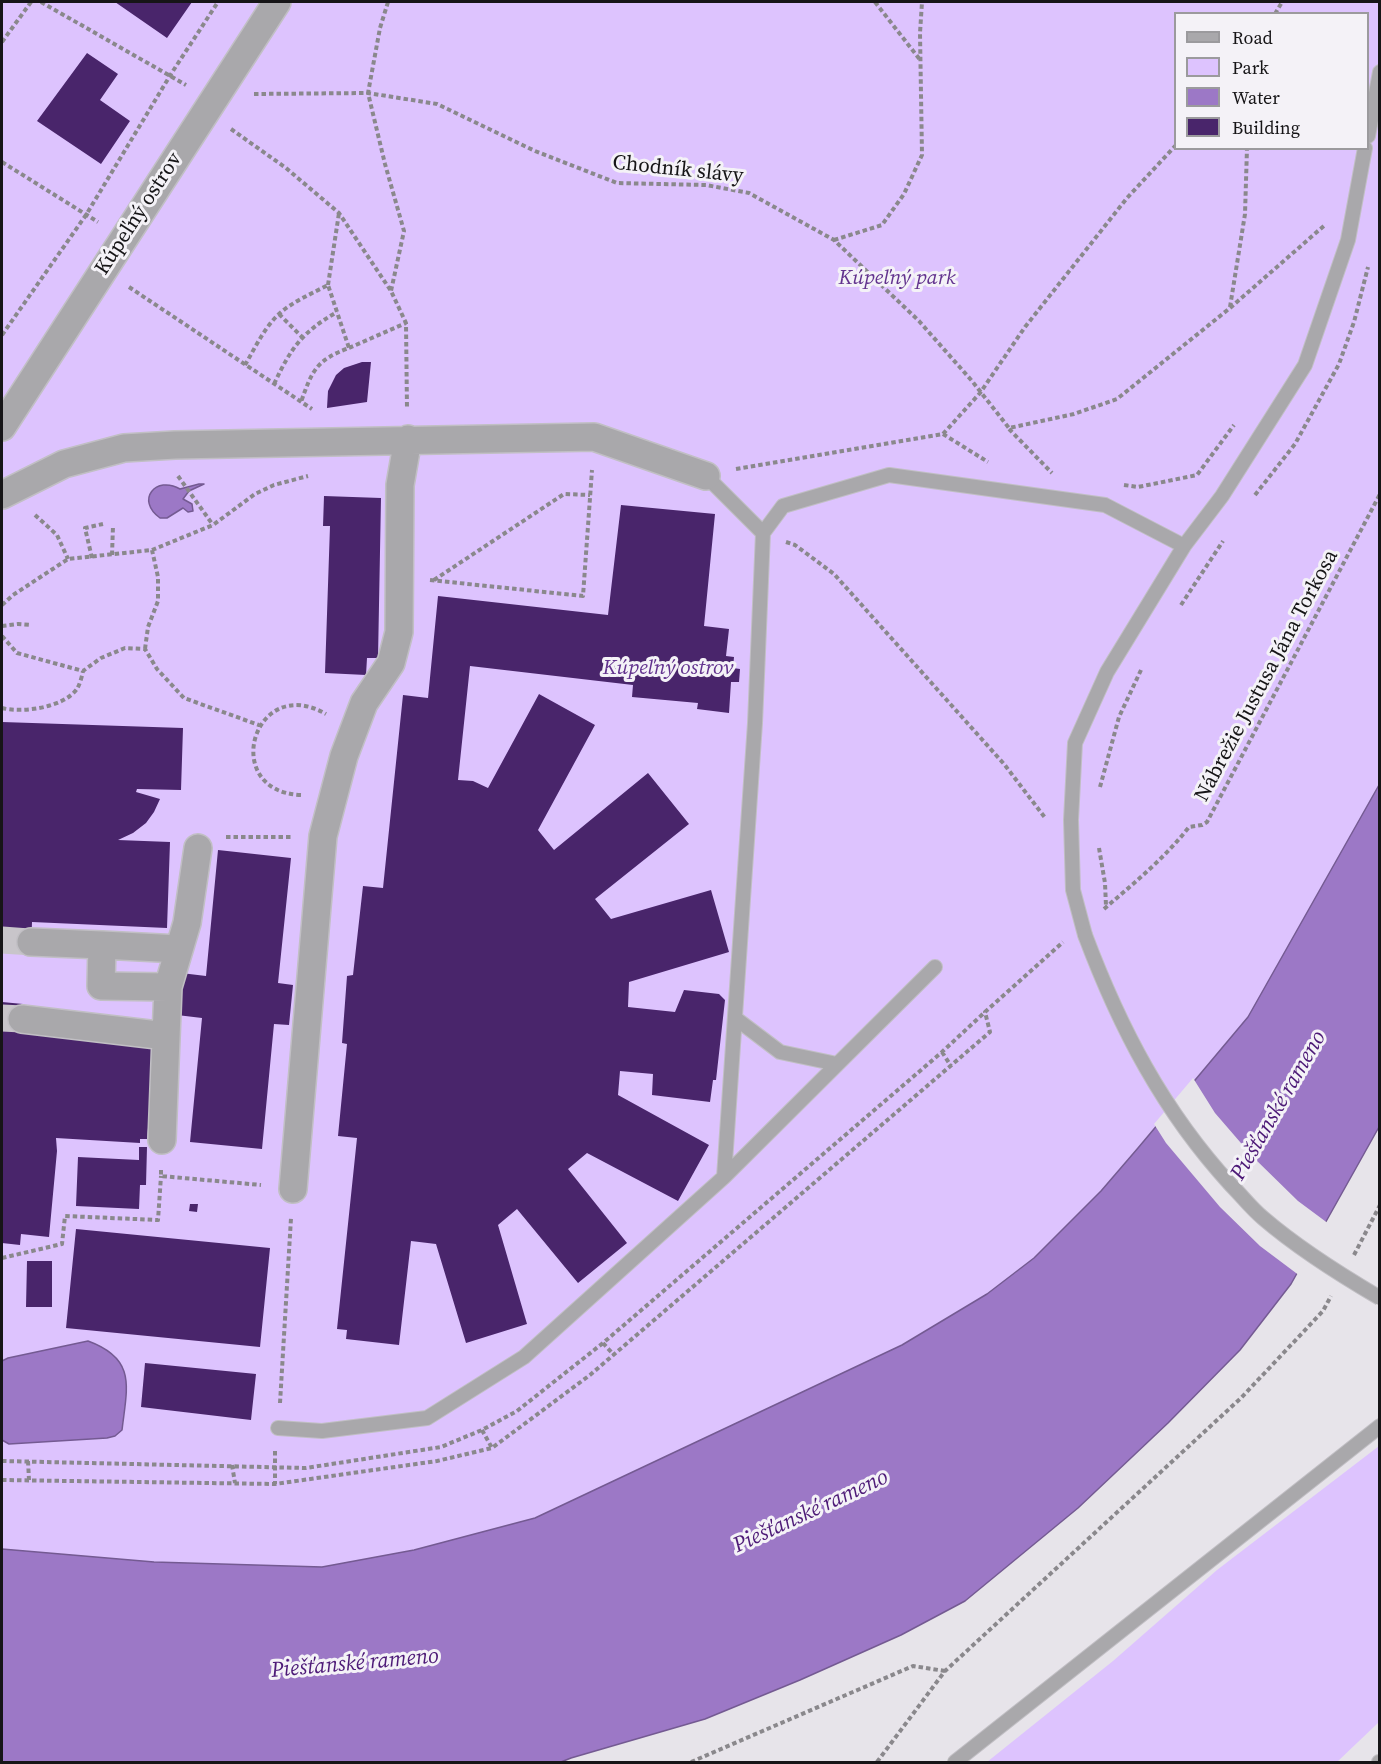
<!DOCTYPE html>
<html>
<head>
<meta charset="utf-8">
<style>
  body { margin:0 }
  #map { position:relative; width:1381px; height:1764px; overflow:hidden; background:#e7e4ea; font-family:"Source Serif 4",serif }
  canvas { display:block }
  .frame { position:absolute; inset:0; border:3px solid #161517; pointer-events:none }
  .legend { position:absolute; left:1174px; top:12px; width:195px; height:138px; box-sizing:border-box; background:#f4f2f7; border:2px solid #9b9a9d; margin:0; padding:8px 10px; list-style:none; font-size:18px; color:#161517 }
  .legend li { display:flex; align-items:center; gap:12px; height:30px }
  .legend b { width:30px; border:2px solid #9b9a9d }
</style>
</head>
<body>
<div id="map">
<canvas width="1381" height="1764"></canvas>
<div class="frame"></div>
<ul class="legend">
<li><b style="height:8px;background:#a9a8ab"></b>Road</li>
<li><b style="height:16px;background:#ddc3fe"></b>Park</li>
<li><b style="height:16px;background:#9c78c6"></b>Water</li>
<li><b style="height:16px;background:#49256b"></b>Building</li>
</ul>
</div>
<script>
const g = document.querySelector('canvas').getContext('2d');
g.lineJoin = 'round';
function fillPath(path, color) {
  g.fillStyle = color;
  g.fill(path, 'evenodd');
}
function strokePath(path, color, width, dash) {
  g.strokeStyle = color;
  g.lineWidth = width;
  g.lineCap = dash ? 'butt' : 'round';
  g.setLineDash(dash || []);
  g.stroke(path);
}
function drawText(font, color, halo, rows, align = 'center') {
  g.font = font + ' "Source Serif 4",serif';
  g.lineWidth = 6;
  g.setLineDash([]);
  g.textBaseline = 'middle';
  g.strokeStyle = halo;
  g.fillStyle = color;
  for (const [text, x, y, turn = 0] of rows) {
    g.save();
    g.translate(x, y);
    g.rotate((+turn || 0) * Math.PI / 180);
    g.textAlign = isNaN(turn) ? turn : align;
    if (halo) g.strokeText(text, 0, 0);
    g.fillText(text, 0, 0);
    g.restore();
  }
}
const green = new Path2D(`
  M2 2H1379V785L1248 1017 1101 1191 1034 1258 987 1294 902 1345 535 1518 414 1550 322 1567 154 1562 2 1549ZM1176 14H1368V148H1176Z
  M1379 1446V1722L1337 1762H987L1113 1661 1217 1570Z`);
const water = new Path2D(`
  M199 484H204L189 491 183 499 192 504 193 511 188 512 183 508 167 518H160C135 500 156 475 180 489Z
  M1379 785V1127L1291 1284 1240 1350 1168 1423 1078 1508 965 1601 901 1635 800 1680 705 1719 571 1758 561 1762H2V1549L154 1562 322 1567 414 1550 535 1518 902 1345 987 1294 1034 1258 1101 1191 1138 1148 1248 1017Z
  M88 1341C137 1359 127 1387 122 1430L115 1436 107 1438 9 1444 2 1440V1361L8 1358Z`);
const pier = new Path2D(`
  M1193 1078 1215 1113 1253 1157 1298 1201 1329 1224 1300 1276 1260 1246 1220 1207 1166 1143 1154 1124Z`);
const building = new Path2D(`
  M115 2H192L167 38Z
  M87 53 118 74 100 100 130 121 101 164 37 121Z
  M362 362H371L367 402 327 408 328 391 336 375 344 368Z
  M324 496 381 498 378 658H367L366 675 325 673 330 526H323Z
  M621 505 715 514 704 626 729 629 726 656 734 657 733 668 740 669 739 682H731L729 713 697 709 698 703 632 697 633 685 470 666 458 780 473 781 488 788 539 694 595 725 538 830 554 850 648 773 689 824 595 899 611 919 711 890 729 952 629 982 628 1007 675 1012 684 990 719 994 725 1000 716 1080H713L710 1102 652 1095 653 1074 620 1071 618 1095 709 1145 678 1201 587 1153 568 1169 627 1243 578 1283 517 1209 498 1225 527 1324 466 1343 436 1244 411 1241 399 1345 346 1339 347 1330 337 1329 357 1138 338 1136 347 1044 342 1043 347 976 353 975 363 886 383 888 403 695 428 698 438 596 608 615Z
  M2 722 183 728 181 790 137 789 136 792 160 799 154 812 146 823 133 833 118 840 170 842 167 928 32 922 31 950 2 948Z
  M218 850 291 858 278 983 293 985 289 1025 274 1024 262 1149 190 1142 202 1018 177 1015 181 973 206 976Z
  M2 1002 23 1004 21 1027 156 1039 147 1139H140V1143L56 1138 57 1151 49 1237 21 1234 20 1245 2 1243Z
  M139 1147H147L146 1185H140L139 1209 76 1206 78 1157 139 1160Z
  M190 1204H198L197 1212 189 1211Z
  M76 1229 270 1248 260 1347 66 1328Z
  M27 1261H52V1307H26Z
  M145 1363 256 1374 251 1420 141 1407Z`);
const streetTunnel = new Path2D(`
  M2 940 31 942
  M2 1018 22 1019`);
const path = new Path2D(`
  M41 2 186 85
  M388 2 380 28 368 93 385 164 404 231 391 291
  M875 2 921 61
  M1275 14 1282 2
  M2 42 31 2
  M254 94 368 93 437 104 535 151 617 183 706 185 749 193 834 240 919 321 972 381 1009 428 1074 414 1117 399 1230 308 1326 224
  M231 129 286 168 339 213 391 291 406 323 407 409
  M2 162 98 222
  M834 240 882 225 904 194 922 155 920 33 922 2
  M328 285 339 213
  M129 287 312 409
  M1230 307 1245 214 1247 148
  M279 314 302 337
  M2 335 86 215 171 74 218 2
  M349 348 406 323
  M245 365C255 348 264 328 279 314 292 302 311 294 328 285L349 348C316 360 312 371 301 402
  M274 384C291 348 302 332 337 312
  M1009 429 1052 473
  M943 434 988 462
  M736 469 943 434 980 393 1025 327 1127 198 1176 145
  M178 476 213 525
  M1124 485 1138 487 1197 475 1234 425
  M1255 495 1295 444 1339 364 1354 322 1368 267
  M35 515 57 535 68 559
  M786 542 795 545 834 574 1004 764 1046 819
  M112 555 113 526
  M92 558 85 528 103 524
  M430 580 583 596 592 470
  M434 580 564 494 590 495
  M2 605 13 595 68 559 152 550 213 525 255 494 274 485 308 476
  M1181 605 1223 541
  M2 626 18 624 31 625
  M2 636 17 653 83 671 101 658 125 648 145 649 157 669 184 698 259 725
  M145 649 148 627 158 601V577L152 550
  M2 708C22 713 63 708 77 689 80 684 82 676 83 671
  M1100 787 1119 717 1141 670
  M301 795C219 792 253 672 326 714
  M226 837H293
  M1099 848 1105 883 1106 906
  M1104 909C1134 883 1164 859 1189 827L1202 825 1207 822 1380 494
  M942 1052 951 1066
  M161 1170V1176L261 1185
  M1354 1255 1380 1205
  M2 1258 62 1244 65 1216 158 1220 161 1176
  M603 1343 614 1355
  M280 1403 291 1218
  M482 1430 492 1448
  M275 1451V1484
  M2 1461 306 1468 441 1447 482 1430 517 1411 603 1343 942 1052 985 1012
  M28 1461 29 1480
  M232 1465 235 1483
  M2 1480 275 1484 437 1461 492 1448 590 1375 990 1032 985 1012 1063 942
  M691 1762 913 1666 945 1671
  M877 1762 945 1671 1241 1398 1323 1311 1331 1296`);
const lane = new Path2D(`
  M1368 136 1380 72
  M763 533 783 506 889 475 1105 505 1184 546
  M1085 935 1073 890 1071 820 1075 743 1107 672 1184 546 1222 496 1305 365 1348 240 1365 148
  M735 1018 780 1052 837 1064
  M724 1177 935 967
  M278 1428 322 1431 427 1418 524 1357 724 1177 755 723 763 533 706 476
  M955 1762 1380 1426
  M1379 1762H1380`);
const street = new Path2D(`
  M2 427 277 2
  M2 495 64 464 124 448 175 445 594 437 706 476
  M31 942 102 945 101 986 168 987
  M102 945 179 949
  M22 1019 166 1036
  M162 1140 168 987 187 923 198 848
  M293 1189 323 836 344 756 364 703 391 663 399 632 400 485 408 439`);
const laneBridge = new Path2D(`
  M1085 935C1120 1028 1163 1111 1231 1185 1242 1196 1251 1208 1263 1218 1299 1249 1339 1274 1380 1298`);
const streetNames = [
  ["Chodník slávy",678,170,6],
  ["Kúpeľný ostrov",139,214,-57],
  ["Nábrežie Justusa Jána Torkosa",1267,676,-62]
];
const parkNames = [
  ["Kúpeľný park",897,279],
  ["Kúpeľný ostrov",668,669]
];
const waterNames = [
  ["Piešťanské rameno",1279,1106,-60],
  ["Piešťanské rameno",811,1512,-25],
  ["Piešťanské rameno",355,1664,-5]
];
fillPath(green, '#ddc3fe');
fillPath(water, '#9c78c6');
strokePath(water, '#745a92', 1.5);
fillPath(pier, '#e7e4ea');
fillPath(building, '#49256b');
strokePath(streetTunnel, '#c8c5ca', 27, [27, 14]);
strokePath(lane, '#c1bfc4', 16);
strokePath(street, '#c1bfc4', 30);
strokePath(path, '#8a888c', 4, [4.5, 3]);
strokePath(lane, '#a9a8ab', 14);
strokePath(street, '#a9a8ab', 27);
strokePath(laneBridge, '#c1bfc4', 16, []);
strokePath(laneBridge, '#a9a8ab', 14);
drawText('21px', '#161517', '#f4f2f7', streetNames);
drawText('italic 21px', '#62328e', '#f4f2f7', parkNames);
drawText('italic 22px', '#4d1a77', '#f4f2f7', waterNames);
</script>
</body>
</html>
